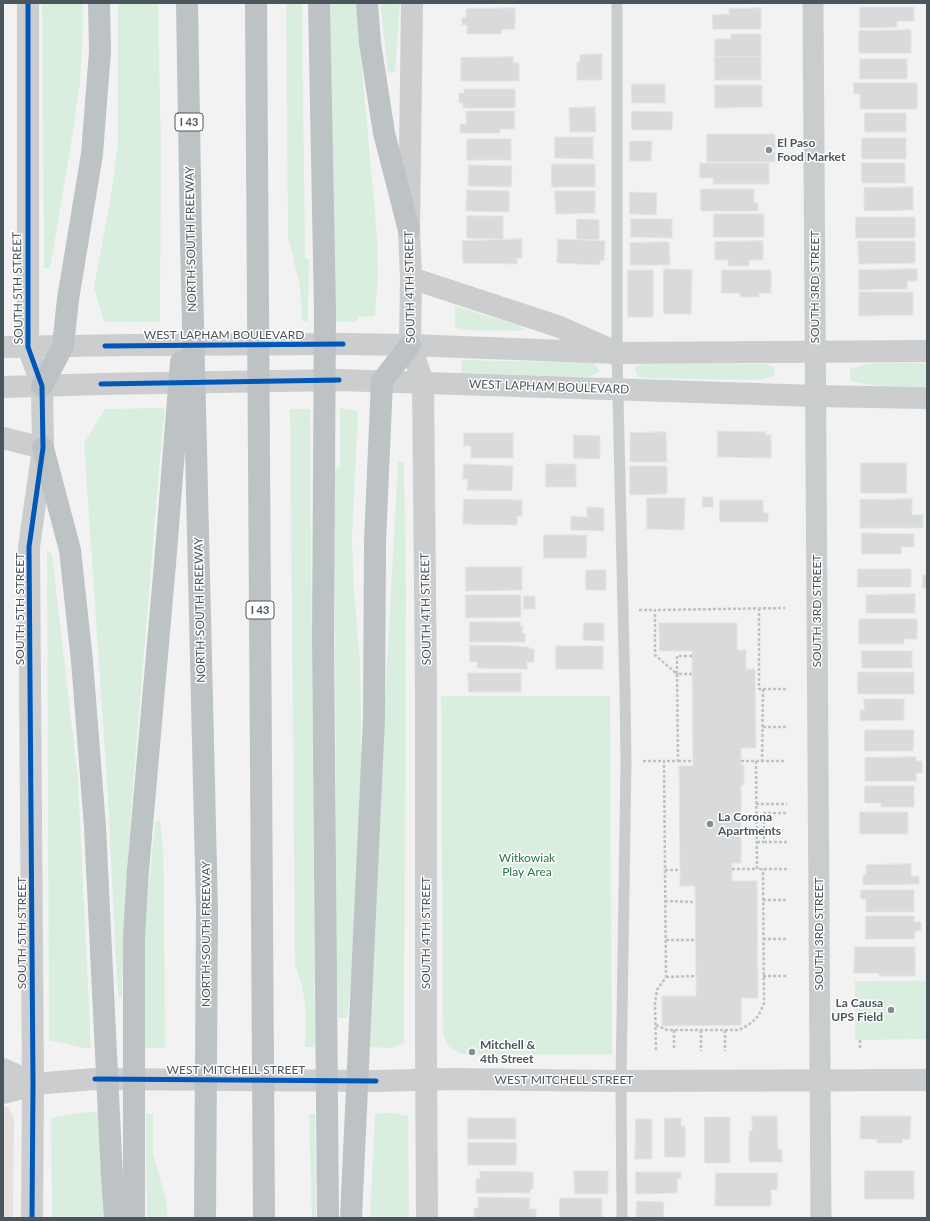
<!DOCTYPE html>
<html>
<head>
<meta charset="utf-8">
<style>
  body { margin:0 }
  #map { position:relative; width:930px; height:1221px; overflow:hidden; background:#f3f2f2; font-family:Lato,sans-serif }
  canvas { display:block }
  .frame { position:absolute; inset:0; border:4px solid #4b565c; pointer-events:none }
</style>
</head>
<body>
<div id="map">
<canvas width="930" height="1221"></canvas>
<div class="frame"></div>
</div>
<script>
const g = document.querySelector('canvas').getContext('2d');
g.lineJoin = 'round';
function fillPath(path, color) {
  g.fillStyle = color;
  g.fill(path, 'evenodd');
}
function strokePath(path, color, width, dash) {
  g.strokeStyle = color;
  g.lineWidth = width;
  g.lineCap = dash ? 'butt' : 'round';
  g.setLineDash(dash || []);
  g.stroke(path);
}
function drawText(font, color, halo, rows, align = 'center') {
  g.font = font + ' Lato,sans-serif';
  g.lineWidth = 3;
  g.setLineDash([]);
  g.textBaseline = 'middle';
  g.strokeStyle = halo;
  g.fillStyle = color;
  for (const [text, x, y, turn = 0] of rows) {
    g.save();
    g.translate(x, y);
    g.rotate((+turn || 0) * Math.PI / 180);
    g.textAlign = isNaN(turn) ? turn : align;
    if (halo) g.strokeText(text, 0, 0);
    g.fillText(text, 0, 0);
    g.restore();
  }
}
const commercial = new Path2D(`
  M3 1105 9 1108 14 1119 13 1218H3Z`);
const green = new Path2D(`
  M42 3H83V33L80 82 73 132 50 268H44Z
  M118 3H158L161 150 160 322H104L94 288 112 189 118 142Z
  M286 3H302L305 259H309L308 321H302L300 286 288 236Z
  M330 3H356L377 235 378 273 375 316 358 317 357 322 333 321Z
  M380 3H400L395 72 388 73Z
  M455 306 520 326 524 329 520 331 463 330 455 328Z
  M462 360 594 363 600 370 596 374 589 377 461 373Z
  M877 363H927V386C901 386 875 388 850 381V369L863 365Z
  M641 364H766L774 367 775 376 764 379 750 380 645 378 638 377 635 371 636 366Z
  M165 408 160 459 131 812 124 926 122 997H118L107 783 84 443 105 409Z
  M340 408 358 411 352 539 354 589 360 663 361 710V764L351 982 347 1018H338L335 937 336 781 333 468 340 467Z
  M290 409H310L315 1047H305L306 1010 302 986 295 964Z
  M398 462H404L406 588 404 1043 391 1048 366 1047Z
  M49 551 52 554 78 779 91 1048H85L49 1040 47 554Z
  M441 696H610L612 1054 466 1055C452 1050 446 1048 443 1033Z
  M160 820 163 844 164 889 165 1048H145L144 956 146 913 155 822Z
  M855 981H927V1039L855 1040Z
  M98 1112 105 1218H52L51 1118 77 1113Z
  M390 1113 408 1116 409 1218H370L375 1114Z
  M146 1114H153V1154L167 1203V1218H147Z
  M309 1114H315L316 1218H312Z`);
const building = new Path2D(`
  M860 7H914V21H897V27L860 28Z
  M515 8V29L501 30V34H467V25H462V18H466V9Z
  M761 8V29H713L712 15 729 14V9Z
  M911 30V53H859V31Z
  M731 34H761V57H715V39H731Z
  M602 54V80H577V62H580V55Z
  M513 57V63H519V81H461V58Z
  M715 57H761V80H715Z
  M860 59H907V79H860Z
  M854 83H917V109H860V94H854Z
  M632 84H665V103H632Z
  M715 85H762V107L715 108Z
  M464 89H515V108H463V103H459V93H464Z
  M595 107 596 132H570L569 108Z
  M466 111H515L514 129H500V133H460V124H466Z
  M632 111 673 112 672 130H632Z
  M865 113H906V132H865Z
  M707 134H775V162H707Z
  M555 137H593V159L555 158Z
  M862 138H906V159H862Z
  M467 139H511V160H467Z
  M630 141H652L651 161H630Z
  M700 163H769V184H713V178H700Z
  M862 163H905V183H862Z
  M552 164H595V187H552Z
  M469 165 512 166 511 187 468 186Z
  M913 187V210L864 211V188Z
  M701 189H754V203H758V211H701Z
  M467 190 509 191V212L466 211Z
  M555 191H595V213L556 214Z
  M630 192 657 193 656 215 630 214Z
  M714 214H764V237H714Z
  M467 216H503V239L467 238Z
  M856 217H915V238H856Z
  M577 219 599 220V240L577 239Z
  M631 219H672V238L631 237Z
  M522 239V258H517V264L463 263 462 241Z
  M558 239 605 241 604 261 600 260V265L557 263Z
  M763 241V260H749V266H728V260H715V242Z
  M858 241H915V263L859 264Z
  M669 242 670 265H630V243Z
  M664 269 692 270 691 314H664Z
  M917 269V281H907V289L859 290V270Z
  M628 270H653V317H628Z
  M722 270H771V293H759V297H740V293H722Z
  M859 292H913V315L859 316Z
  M718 431 766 432V435H771V458L718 457Z
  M666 432 667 462H630V433Z
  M464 433H513V458H471V446H464Z
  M574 435 600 436V459L574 458Z
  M861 463H906L907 493H861Z
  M464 464 513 466 512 491 467 490 468 479H463Z
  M546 464H576V487H546Z
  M630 466H667V494L630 495Z
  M703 497H713V507H703Z
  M647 498H685L684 530 647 529Z
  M464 499 522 500V516H517V525L463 524Z
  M912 499V515H923V528H860V500Z
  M720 500H763V513H768V522H720Z
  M587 507 604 508V531L571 530V516L587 517Z
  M862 533 914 534V547H901V554H862Z
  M544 535H587L586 558H544Z
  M466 567H522V590L466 591Z
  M858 569H911V587H858Z
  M586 570H606V590H586Z
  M923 575H927V588H923Z
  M915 594V613H866V595Z
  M466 595H521V617L466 618Z
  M524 596H535V609H524Z
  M859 619H917V639H904V644H859Z
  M470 622H520V626H523L522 633H525V642H470Z
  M584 623H604V641L583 640Z
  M659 623H737V650H746V669H755L756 748H741V765H744V785H741V863H732V881H757L758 998H741V1025L662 1026V996H696V976L695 886H680V870L679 766H693L692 651H660Z
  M470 645 520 646V647H529V649H534V662H527V669L477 668V662H470Z
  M556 646H603V669H556Z
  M862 651H912V668H862Z
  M858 672H914V694H858Z
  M468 673H521V692H469Z
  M864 699H904V720L860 721V710H864Z
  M865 730H914L913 751H865Z
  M916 757V761H922V773H916L917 781H865V758Z
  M865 786H914V807H881V803H865Z
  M860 812H908V834H860Z
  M911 864V876H919V884L863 885V875H866V865Z
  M861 890H914V912H866V899H861Z
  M866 916H914V922H921V931H915V939H866Z
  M855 947H915V976H879V973H854Z
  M752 1116H777L778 1149H782V1162H749V1131H752Z
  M861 1116H911L910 1139H902V1143H877V1139H860Z
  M705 1117H730V1163H705Z
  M468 1118H516V1139H468Z
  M665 1118H681V1126H685V1157H665Z
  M636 1119H652V1159H635Z
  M468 1142 517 1143 516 1165H468Z
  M480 1171 533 1172V1189H530V1193H476V1179H480Z
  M574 1171H608V1194H575Z
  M865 1171H914V1199H865Z
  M636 1172H681V1179H677V1193L636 1194Z
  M716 1173H778L777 1190H771V1206H715Z
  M478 1197 530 1198 529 1209H536V1218H474V1208H478Z
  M560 1198H602V1218H560Z
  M637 1201 664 1202 663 1218H636Z`);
const path = new Path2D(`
  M759 608V689H763L762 761
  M639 610H655
  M692 656H677V674H693
  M763 689H786
  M763 727H786
  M643 761H664
  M678 761H693
  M741 761H786
  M756 761 757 869H787
  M756 804H787
  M757 842H764V813H787
  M764 842H787
  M732 869H757
  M665 870H680
  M763 900H787
  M665 901 695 902
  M763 939H788
  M666 940H696
  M763 976H788
  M666 977 696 976
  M656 1025 667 1030H739C754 1022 758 1019 764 1003L763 869
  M674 1030V1050
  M701 1030V1051
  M725 1030V1051
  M860 1040V1048
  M656 1050 655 1003 657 990 666 977 664 761H678L677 674 655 655V610L785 608`);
const lane = new Path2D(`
  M617 3V353L625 694 626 761 621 1081 622 1218`);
const street = new Path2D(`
  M813 3 821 1218`);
const secondary = new Path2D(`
  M28 3V347L42 386 43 448 29 547 33 1084 32 1218
  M412 3 409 230 411 278 410 345 423 382 426 692V1047L427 1218
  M411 278 560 327 607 348
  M3 347 132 345 343 344 410 345 617 353 927 351
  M3 387 101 384 339 380 815 396 927 398
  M3 438 43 448
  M3 1069 14 1074 33 1084
  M3 1093 15 1090 33 1084 95 1079 376 1081 453 1079 621 1081 927 1080`);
const highway = new Path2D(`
  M187 3 191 241 207 910 205 1218
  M256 3 264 1218
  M319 3 325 311 323 637 328 1218
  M367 3 370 43 384 133 409 230
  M42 386 63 346 68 299 92 154 100 51 99 3
  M43 448 70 550 82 661 95 827 112 1177 115 1218
  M134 1218V936L138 870 165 564 181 362
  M351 1218 374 718 375 542 382 381 410 345`);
const cycleway = new Path2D(`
  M28 3V347L42 386 43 448 29 547 33 1084 32 1218
  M105 346 343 344
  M101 384 339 380
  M95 1079 376 1081`);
const markers = [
  [769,150,4,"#868d90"],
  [710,824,4,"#868d90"],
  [891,1010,4,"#868d90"],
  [472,1052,4,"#868d90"]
];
const shields = [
  [189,122,28],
  [260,610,28]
];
const shieldNames = [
  ["I 43",189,122],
  ["I 43",260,610]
];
const poiNames = [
  ["El Paso",777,143],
  ["Food Market",777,157],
  ["La Corona",718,817],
  ["Apartments",718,831],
  ["La Causa",883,1003,"right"],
  ["UPS Field",883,1017,"right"],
  ["Mitchell &",480,1045],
  ["4th Street",480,1059]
];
const streetNames = [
  ["NORTH-SOUTH FREEWAY",191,239,-91],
  ["SOUTH 4TH STREET",410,287,-91],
  ["SOUTH 3RD STREET",815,287,-90],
  ["SOUTH 5TH STREET",18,288,-91],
  ["WEST LAPHAM BOULEVARD",224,335],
  ["WEST LAPHAM BOULEVARD",549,387,2],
  ["SOUTH 5TH STREET",20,609,-90],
  ["SOUTH 4TH STREET",426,609,-91],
  ["NORTH-SOUTH FREEWAY",200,610,-91],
  ["SOUTH 3RD STREET",817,611,-90],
  ["SOUTH 5TH STREET",22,933,-90],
  ["SOUTH 4TH STREET",426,933,-90],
  ["NORTH-SOUTH FREEWAY",206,934,-90],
  ["SOUTH 3RD STREET",819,934,-90],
  ["WEST MITCHELL STREET",236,1070],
  ["WEST MITCHELL STREET",564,1080]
];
const parkNames = [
  ["Witkowiak",527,858],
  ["Play Area",527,872]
];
fillPath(commercial, '#e4e2e0');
fillPath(green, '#daeee0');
fillPath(building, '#d9dadb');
strokePath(building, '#e4e4e5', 1);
strokePath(path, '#bbc4c0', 2.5, [3, 2]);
strokePath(lane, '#cacdce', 11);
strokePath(street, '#cacdce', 21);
strokePath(secondary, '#cbcdcf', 22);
strokePath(highway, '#bdc2c4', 22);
strokePath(cycleway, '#0057b8', 5);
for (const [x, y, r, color] of markers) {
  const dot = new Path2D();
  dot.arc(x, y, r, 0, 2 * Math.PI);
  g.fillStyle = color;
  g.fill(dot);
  strokePath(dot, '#fff', 1.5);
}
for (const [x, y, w] of shields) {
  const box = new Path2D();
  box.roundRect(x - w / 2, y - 9, w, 18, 3);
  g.fillStyle = '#fff';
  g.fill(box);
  strokePath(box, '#4b565c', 1);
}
drawText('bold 11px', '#4b565c', null, shieldNames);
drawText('bold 12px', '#4b565c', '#fff', poiNames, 'left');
drawText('12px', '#4b565c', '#fff', streetNames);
drawText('12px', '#247645', '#fff', parkNames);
</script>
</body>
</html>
